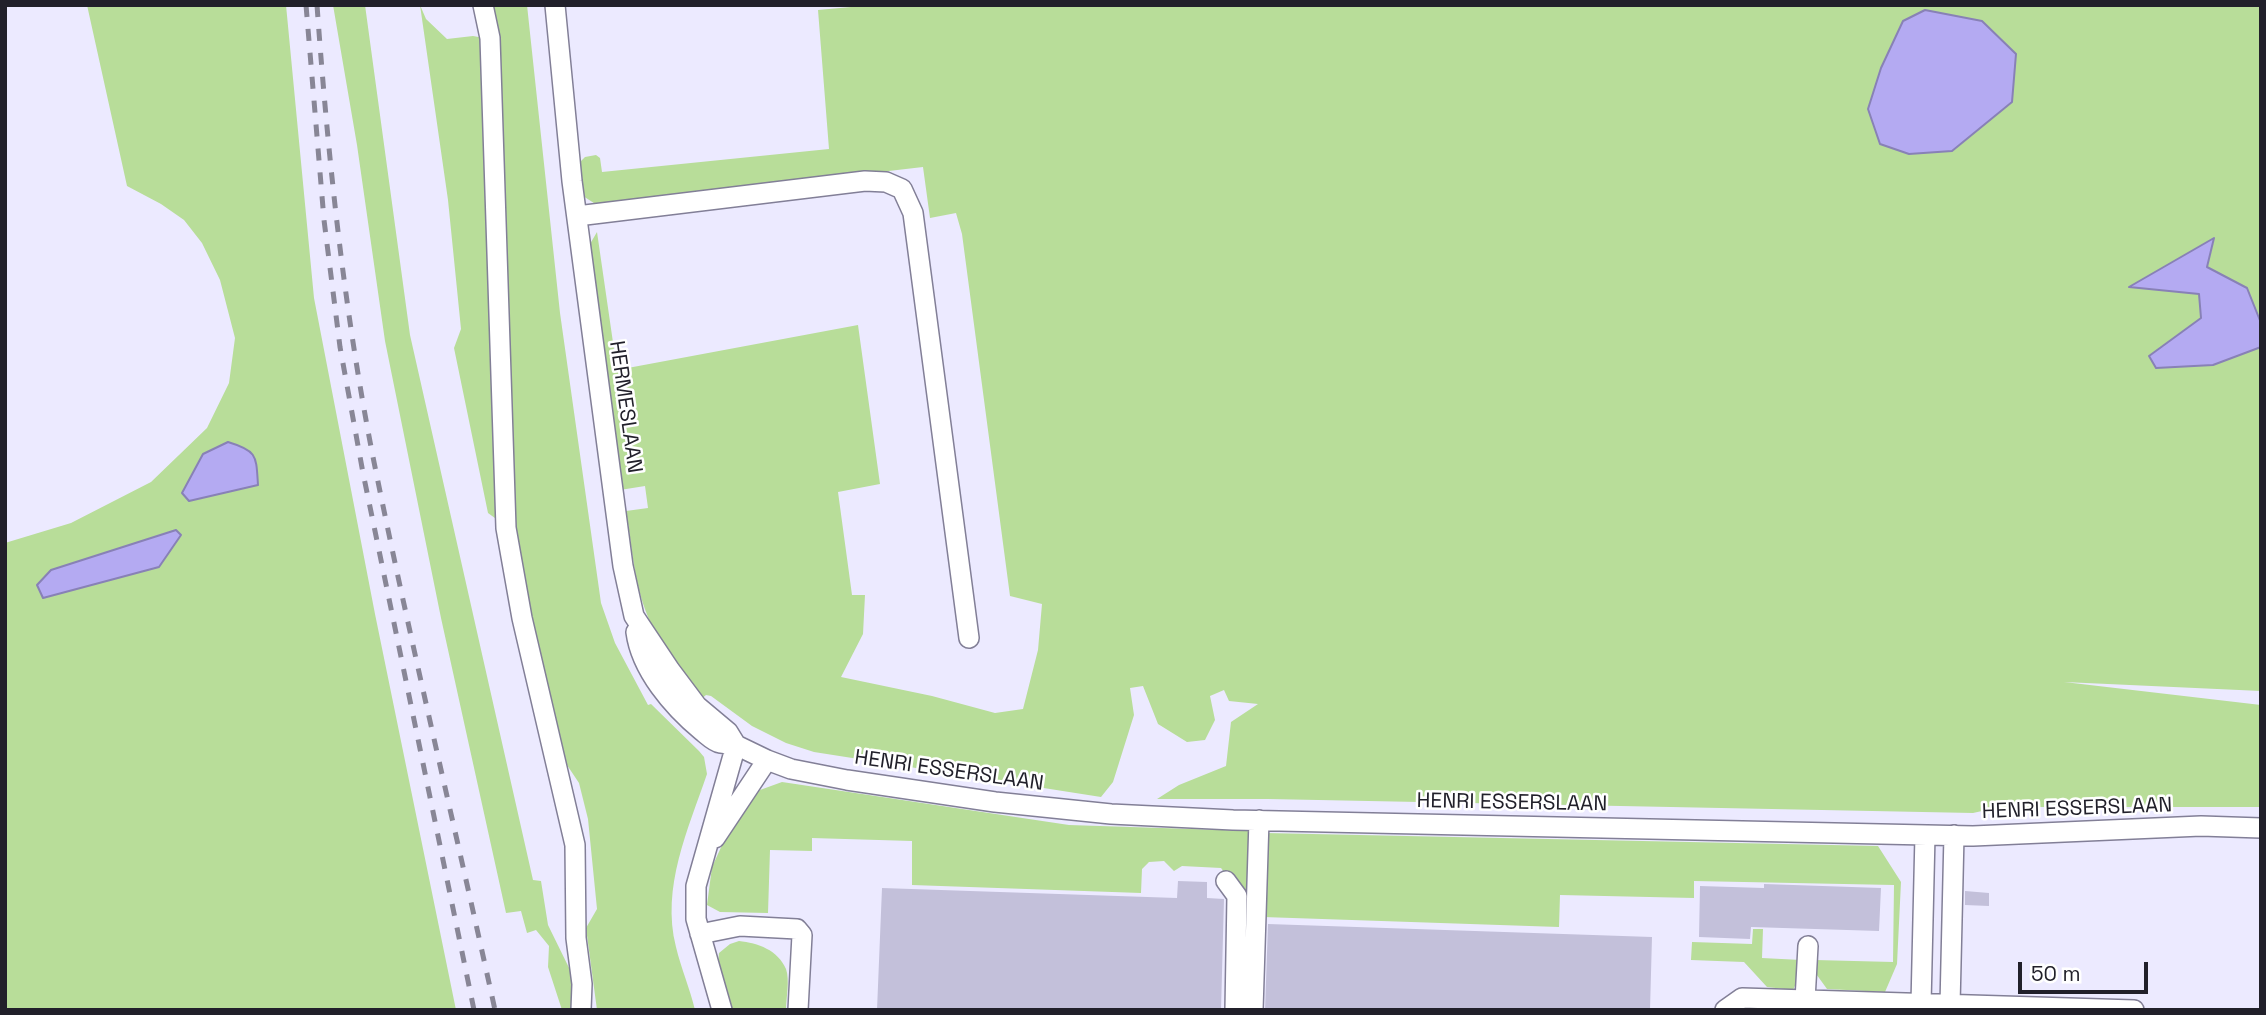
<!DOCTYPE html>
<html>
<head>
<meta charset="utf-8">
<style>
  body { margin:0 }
  #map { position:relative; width:2266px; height:1015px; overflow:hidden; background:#eceaff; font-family:"Space Grotesk",sans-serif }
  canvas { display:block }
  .frame { position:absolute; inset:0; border:7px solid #21202a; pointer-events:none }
  .scale { position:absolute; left:2018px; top:962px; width:130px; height:32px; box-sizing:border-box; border:4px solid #21202a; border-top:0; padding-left:9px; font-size:21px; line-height:24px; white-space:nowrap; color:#21202a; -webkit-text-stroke:5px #fff; paint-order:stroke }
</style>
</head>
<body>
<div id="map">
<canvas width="2266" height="1015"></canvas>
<div class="frame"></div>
<div class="scale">50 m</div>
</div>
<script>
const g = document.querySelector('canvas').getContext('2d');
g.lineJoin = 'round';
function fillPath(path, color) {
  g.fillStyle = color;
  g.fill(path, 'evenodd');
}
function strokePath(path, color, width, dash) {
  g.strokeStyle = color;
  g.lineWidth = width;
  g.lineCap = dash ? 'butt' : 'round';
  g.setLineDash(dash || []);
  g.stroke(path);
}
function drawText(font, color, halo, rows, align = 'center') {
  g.font = font + ' "Space Grotesk",sans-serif';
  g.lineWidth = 5;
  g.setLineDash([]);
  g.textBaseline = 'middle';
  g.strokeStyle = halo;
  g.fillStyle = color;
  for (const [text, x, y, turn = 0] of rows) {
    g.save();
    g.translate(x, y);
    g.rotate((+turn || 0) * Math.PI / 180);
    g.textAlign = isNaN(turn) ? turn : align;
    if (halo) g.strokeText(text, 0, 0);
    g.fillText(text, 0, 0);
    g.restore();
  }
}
const green = new Path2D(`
  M87 5H286L314 298 375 614 456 1010H5V543L71 523 151 482 207 428 229 383 235 338 220 280 202 243 184 220 161 204 127 186Z
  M333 5H365L410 335 533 880 541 881 548 925 574 978 575 1010H562L548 967 549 946 536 930 527 933 521 911 506 913 441 618 385 341 357 145Z
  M420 5 426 19 447 39 473 36 484 38 499 521 488 513 454 348 461 329 448 200Z
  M489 5H527L560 313 601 603 615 643 648 705 651 704 699 751 704 757 707 774C688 830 661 887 676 947 681 968 690 989 695 1010H597L586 928 597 909 588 819 579 783 559 753 510 523Z
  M851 5H2261V323L2247 288 2207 268 2214 240 2131 287 2199 294 2201 318 2149 356 2156 368 2213 365 2261 347V691L2064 682 2261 705V807H2000L1973 813 1268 799H1157L1179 785 1226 766 1231 722 1258 704 1229 701 1224 690 1210 696 1215 720 1205 740 1187 742 1158 724 1143 686 1130 688 1134 715 1113 782 1101 797 814 752 786 743 752 726 711 696 706 695 700 700C675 670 652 635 641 597 633 570 631 539 626 511L648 508 645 486 620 490 590 244 597 232 617 370 858 325 880 484 838 492 852 595H865L863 634 841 677 932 696 995 713 1023 709 1038 650 1042 604 1010 596 962 234 956 213 930 218 923 167 597 205 583 196 580 162 585 157 596 155 600 158 602 172 829 149 818 10 851 7Z
  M782 782 1069 825 1253 831 1250 1010 1243 897 1221 868 1182 866 1174 871 1164 861 1149 862 1142 869 1141 893 912 885V841L812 838V851L770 850 768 913 720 912 707 905 712 867 729 830 760 790Z
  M1265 833 1878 846 1901 882 1897 964 1885 992 1827 989 1814 971 1815 960 1893 962 1894 885 1694 881V898L1560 895 1559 927 1263 917Z
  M1753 929H1763L1762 958 1801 960V973L1793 990 1767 987 1744 962 1691 960 1692 942 1752 944Z
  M739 941C758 943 778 950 786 969 790 980 786 999 786 1010H731L718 963 719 953 730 944Z`);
const water = new Path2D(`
  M1925 10 1982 21 2016 54 2012 102 1952 151 1909 154 1880 144 1868 109 1881 68 1903 21Z
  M2214 238 2207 267 2247 288 2261 323V347L2213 365 2156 368 2149 356 2201 318 2199 294 2129 287Z
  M228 442C258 451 256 456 258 485L189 501 182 493 203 454Z
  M176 530 181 535 159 567 43 598 37 585 51 570Z`);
const building = new Path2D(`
  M1178 881 1207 882V898L1224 899 1221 1010H877L882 888 1177 898Z
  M1764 884 1881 888 1879 931 1751 927 1750 939 1699 937 1700 886 1764 888Z
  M1965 891 1989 893V906L1965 905Z
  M1268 924 1652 937 1650 1010H1265Z`);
const minor = new Path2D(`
  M483 5 490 38 506 528 522 618 575 845 576 938 582 984 581 1010
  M555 5 572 181 623 566 634 616 670 670 697 706 728 732 736 745 767 760 791 769 847 780 995 802 1111 814 1233 820 1973 836 2201 826 2261 828
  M577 216 865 181 886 182 902 189 913 213 969 638
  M636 632C641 670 673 707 702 731 707 735 714 742 720 743 725 744 731 744 736 745
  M715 838 767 760
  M1226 881 1237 896 1235 1010
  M700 934 740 926 797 929 802 935 798 1010
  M1805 1000 1808 946
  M1921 1004 1925 835
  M1950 1005 1954 835
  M722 1010 696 919V886L736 745
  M1253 1010 1259 820
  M1725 1010 1742 998 2134 1010`);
const rail = new Path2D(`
  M306 5 324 220 340 347 363 473 474 1010
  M317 5C328 158 344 311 374 462 411 645 455 827 495 1010`);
const streetNames = [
  ["HERMESLAAN",625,407,82],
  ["HENRI ESSERSLAAN",949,771,8],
  ["HENRI ESSERSLAAN",1512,803,1],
  ["HENRI ESSERSLAAN",2077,809,-2]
];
fillPath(green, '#b8dd99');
fillPath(water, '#b4aaf2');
strokePath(water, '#8881b6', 2);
fillPath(building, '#c3c0da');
strokePath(minor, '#827f97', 22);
strokePath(minor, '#fff', 19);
strokePath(rail, '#888696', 5, [12, 12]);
drawText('21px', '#21202a', '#fff', streetNames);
</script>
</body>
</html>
